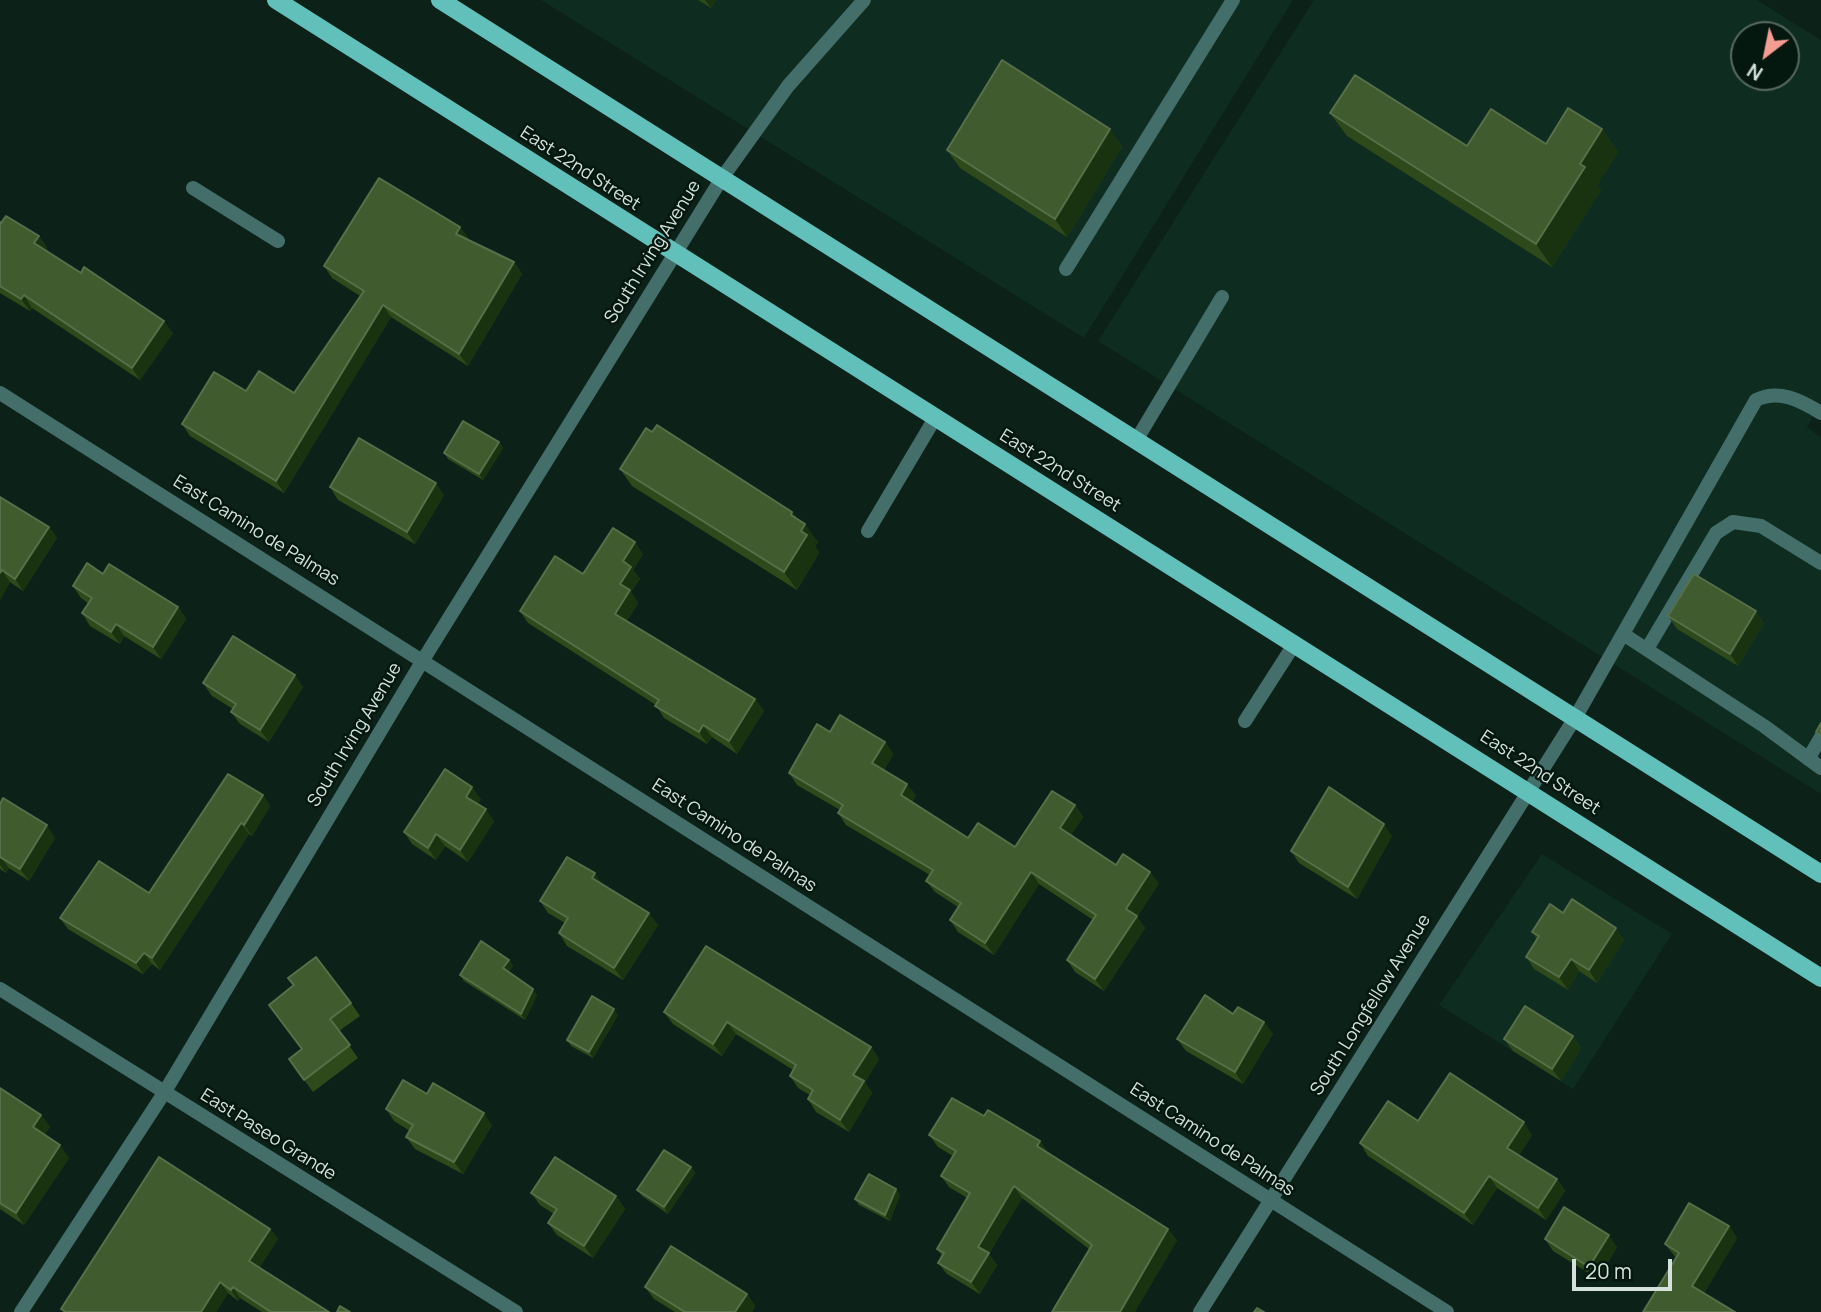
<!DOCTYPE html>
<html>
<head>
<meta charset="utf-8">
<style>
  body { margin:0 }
  #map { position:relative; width:1821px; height:1312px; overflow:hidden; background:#0c2118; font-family:Manrope,sans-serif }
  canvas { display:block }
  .north { position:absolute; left:1730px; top:21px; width:70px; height:70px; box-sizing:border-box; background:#04180f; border:2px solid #586961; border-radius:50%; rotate:212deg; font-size:19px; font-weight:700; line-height:28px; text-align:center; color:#d5e2db }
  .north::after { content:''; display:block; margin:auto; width:24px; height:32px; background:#f59c93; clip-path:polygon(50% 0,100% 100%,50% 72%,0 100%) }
  .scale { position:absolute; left:1572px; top:1259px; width:100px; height:32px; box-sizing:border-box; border:4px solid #d5e2db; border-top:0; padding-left:9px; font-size:21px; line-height:24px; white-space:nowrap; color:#d5e2db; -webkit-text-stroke:5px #04180f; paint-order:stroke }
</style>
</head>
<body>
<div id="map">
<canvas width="1821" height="1312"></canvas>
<div class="north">N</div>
<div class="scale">20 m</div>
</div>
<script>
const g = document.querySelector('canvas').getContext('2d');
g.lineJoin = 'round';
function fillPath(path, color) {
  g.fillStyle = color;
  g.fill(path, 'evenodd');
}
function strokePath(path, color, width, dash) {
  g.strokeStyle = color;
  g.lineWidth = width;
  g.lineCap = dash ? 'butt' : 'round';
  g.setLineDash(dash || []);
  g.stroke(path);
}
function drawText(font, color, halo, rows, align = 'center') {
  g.font = font + ' Manrope,sans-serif';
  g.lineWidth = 5;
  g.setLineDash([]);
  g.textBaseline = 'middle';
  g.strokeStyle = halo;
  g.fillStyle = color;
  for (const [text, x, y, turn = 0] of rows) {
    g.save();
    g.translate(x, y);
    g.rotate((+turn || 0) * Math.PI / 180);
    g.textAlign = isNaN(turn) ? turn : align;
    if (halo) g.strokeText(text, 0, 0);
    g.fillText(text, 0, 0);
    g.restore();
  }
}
const built = new Path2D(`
  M541 0H1293L1084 338Z
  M1314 0H1757L1821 40V402L1807 427 1821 437V794L1098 341ZM1744 35H1786V77H1744Z
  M1542 854 1672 934 1573 1089 1439 1005Z`);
const lane = new Path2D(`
  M722 178 788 86 864 0
  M193 188 278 241
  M1066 269 1233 0
  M1137 439 1222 297
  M868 531 935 418
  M1623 634 1764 726 1821 768
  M1647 649 1716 533 1733 522 1761 526 1821 563
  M1575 718 1756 400C1779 389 1800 400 1821 413
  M1245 721 1295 643
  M1808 759 1821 737`);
const street = new Path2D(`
  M0 393 1447 1312
  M0 989 516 1312
  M21 1312 164 1093 423 660 722 178
  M1200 1312 1575 718`);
const primary = new Path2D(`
  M276 0 1821 978
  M440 0 1821 874`);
const wall = new Path2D(`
  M698 0H716L711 8Z
  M1330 113 1467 146 1546 144 1602 129 1618 152 1597 185 1601 190 1552 267 1347 136Z
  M1110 129 1122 147 1067 237 960 168 947 150Z
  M0 222 39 236 47 248 46 251 173 333 140 380 32 308 30 311 0 293Z
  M460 227 468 238 467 240 514 262 522 274 468 366 391 317 284 493 190 436 182 424 246 391 294 393 360 296 332 278 324 266Z
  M499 442 503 448 483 480 448 459 444 453Z
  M620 469 792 512 818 542 815 546 819 553 797 590 632 486Z
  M330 487 444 495 415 544 338 500Z
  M0 497 49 527 57 538 23 591 10 582 0 600Z
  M643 554 633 570 640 579 631 592 638 603 627 621 755 699 764 711 737 754 712 737 707 744 664 718 656 705 528 623 520 611 583 574Z
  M103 574 178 607 186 619 161 659 124 636 120 644 90 626 82 613 88 603 81 598 73 586Z
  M1668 616 1764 623 1738 666 1677 629Z
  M203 683 303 687 269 742 240 724 231 712 233 709 212 696Z
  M830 732 885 742 893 754 884 770 916 795 912 802 968 838 1015 847 1075 805 1083 817 1071 835 1116 865 1159 883 1137 917 1145 928 1104 991 1075 972 1067 960 1093 920 1039 884 994 955 958 932 950 920 958 907 935 892 926 881 930 875 846 825 838 813 840 810 797 785 789 773Z
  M263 795 270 806 252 836 249 834 160 970 152 964 143 974 68 929 60 918 149 893Z
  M481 799 478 804 494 821 468 862 445 846 436 860 412 844 404 832Z
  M0 804 55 838 29 881 9 868 6 873 0 869Z
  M1392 836 1357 899 1299 863 1291 851Z
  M540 901 658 925 623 980 567 946 559 933 565 923 548 913Z
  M1563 913 1624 940 1597 983 1579 971 1568 990 1534 969 1526 957 1537 939 1532 932Z
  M706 946 871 1047 879 1059 865 1082 872 1093 849 1132 816 1112 808 1099 810 1095 798 1088 790 1076 793 1070 736 1034 722 1056 673 1024 664 1012Z
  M509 960 513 966 509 972 537 995 525 1020 464 981 460 975Z
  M351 1003 360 1016 339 1031 358 1058 313 1092 289 1059 302 1049 269 1005Z
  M618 1015 593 1058 571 1046 567 1040Z
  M1264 1022 1273 1034 1243 1084 1186 1051 1177 1039Z
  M1573 1036 1581 1048 1561 1081 1513 1051 1504 1039Z
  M0 1088 41 1115 50 1127 44 1135 69 1158 24 1225 0 1209Z
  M427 1094 492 1125 463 1174 415 1149 406 1137 410 1131 394 1121 386 1109Z
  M984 1116 1040 1141 1048 1153 1168 1229 1177 1241 1089 1249 1022 1198 989 1254 997 1265 980 1294 947 1274 938 1263 942 1256 937 1249 967 1198 949 1187 941 1176 953 1156 938 1147 929 1135Z
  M1418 1121 1532 1135 1519 1155 1557 1179 1565 1191 1546 1220 1497 1188 1473 1225 1368 1156 1360 1143Z
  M691 1167 695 1173 668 1214 642 1196 637 1190Z
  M896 1189 900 1195 890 1221 859 1205 855 1199Z
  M531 1193 616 1196 625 1209 593 1258 557 1235 548 1223 554 1214 540 1205Z
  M1729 1226 1737 1238 1704 1293 1643 1312 1676 1258 1665 1244Z
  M270 1229 278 1239 259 1268 329 1312H262L240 1298 238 1301 228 1293 216 1312H63L61 1309Z
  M1545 1239 1617 1247 1598 1279 1553 1251Z
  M645 1287 747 1294 755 1306 752 1312H675L654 1299Z`);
const shadedWall = new Path2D(`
  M705 0H716L711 8Z
  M1110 129 1122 147 1067 237 1055 219Z
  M1602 129 1618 152 1597 185 1601 190 1552 267 1536 244 1580 164Z
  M460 227 468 238 464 246 456 234Z
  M39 236 47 248 42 256 34 243Z
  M514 262 522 274 468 366 459 354Z
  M24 295 32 308 30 311 21 299Z
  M383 305 391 317 284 493 276 481Z
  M164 321 173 333 140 380 132 368Z
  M499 442 503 448 483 480 479 474Z
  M436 483 444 495 415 544 407 532Z
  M792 512 803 527 805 524 818 542 815 546 819 553 797 590 784 572 791 515Z
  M49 527 57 538 23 591 15 579Z
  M635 542 643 554 633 570 640 579 631 592 638 603 624 626 615 614 623 561Z
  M2 570 10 582 0 600V573Z
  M178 607 186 619 161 659 153 647Z
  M1756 611 1764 623 1738 666 1730 654Z
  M116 624 124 636 120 644 111 632Z
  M295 675 303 687 269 742 260 730Z
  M755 699 764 711 737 754 729 741Z
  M703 725 712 737 707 744 699 732Z
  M885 742 893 754 881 775 872 763Z
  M907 784 916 795 909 807 901 795Z
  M472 787 481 799 475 809 466 797Z
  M263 795 270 806 252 836 244 825Z
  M1075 805 1083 817 1068 840 1060 828Z
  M486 809 494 821 468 862 460 850Z
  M241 823 249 834 160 970 152 958Z
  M1384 824 1392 836 1357 899 1348 887Z
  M47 825 55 838 29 881 20 869Z
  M436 834 445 846 436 860 428 848Z
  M0 856 9 868 6 873 0 865Z
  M1031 872 1039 884 994 955 985 943Z
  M1150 872 1159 883 1137 917 1145 928 1104 991 1095 979 1126 909Z
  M595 873 603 886 592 878Z
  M649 913 658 925 623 980 614 968Z
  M1616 928 1624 940 1597 983 1589 970Z
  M144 953 152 964 143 974 136 963Z
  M1571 959 1579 971 1568 990 1559 977Z
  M509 960 513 966 507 975 503 968Z
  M533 989 537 995 525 1020 521 1014Z
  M614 1009 618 1015 593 1058 589 1052Z
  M727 1022 736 1034 722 1056 713 1044Z
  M1264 1022 1273 1034 1243 1084 1235 1072Z
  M1573 1036 1581 1048 1561 1081 1552 1069Z
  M871 1047 879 1059 865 1082 872 1093 849 1132 840 1120 853 1075Z
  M484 1113 492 1125 463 1174 454 1162Z
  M41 1115 50 1127 41 1140 33 1127Z
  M1524 1122 1532 1135 1516 1160 1507 1148Z
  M1040 1141 1048 1153 1037 1146Z
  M60 1145 69 1158 24 1225 16 1213Z
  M691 1167 695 1173 668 1214 664 1207Z
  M1489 1176 1497 1188 1473 1225 1464 1213Z
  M1557 1179 1565 1191 1546 1220 1538 1208Z
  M1014 1186 1022 1198 989 1254 997 1265 980 1294 971 1282 978 1247Z
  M896 1189 900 1195 890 1221 885 1215Z
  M616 1196 625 1209 593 1258 584 1246Z
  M1729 1226 1737 1238 1701 1298 1692 1286Z
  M270 1229 278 1239 257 1272 249 1261Z
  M1168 1229 1177 1241 1135 1312H1120Z
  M1609 1235 1617 1247 1598 1279 1589 1267Z
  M220 1282 228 1293 216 1312H201Z
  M233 1287 240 1298 238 1301 231 1290Z
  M747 1294 755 1306 752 1312H735Z`);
const building = new Path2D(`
  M1002 60 1110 129 1055 219 947 150Z
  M1355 75 1467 146 1491 109 1546 144 1568 108 1602 129 1580 164 1585 167 1536 244 1330 113Z
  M379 178 460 227 456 234 514 262 459 354 383 305 276 481 182 424 214 372 246 391 259 371 294 393 364 291 324 266Z
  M6 216 39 236 34 243 81 273 84 267 164 321 132 368 24 295 21 299 0 286V222L1 223Z
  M463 421 499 442 479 474 444 453Z
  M657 425 792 512 791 515 805 524 801 531 807 535 784 572 620 469 646 428 652 432Z
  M359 438 436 483 407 532 330 487Z
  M0 497 49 527 15 579 2 570 0 573Z
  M613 528 635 542 623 561 631 567 620 584 630 590 615 614 755 699 729 741 703 725 699 732 655 706 659 700 520 611 555 556 583 574Z
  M87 563 103 574 109 564 178 607 153 647 116 624 111 632 82 613 92 598 73 586Z
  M1694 574 1756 611 1730 654 1668 616Z
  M233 636 295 675 260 730 231 712 236 704 203 683Z
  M840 715 885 742 872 763 907 784 901 795 968 838 978 823 1015 847 1052 791 1075 805 1060 828 1116 865 1123 854 1150 872 1126 909 1137 916 1095 979 1067 960 1096 915 1031 872 985 943 950 920 961 903 926 881 933 870 838 813 843 805 789 773 817 724 830 732Z
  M1821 723V735L1816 732Z
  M445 769 472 787 466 797 486 809 460 850 436 834 428 848 404 832Z
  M228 774 263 795 244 825 241 823 152 958 144 953 136 963 60 918 99 861 149 893Z
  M1329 787 1384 824 1348 887 1291 851Z
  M3 798 47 825 20 869 0 857V804Z
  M567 857 595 873 592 878 649 913 614 968 559 933 568 918 540 901Z
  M1572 899 1616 928 1589 970 1571 959 1559 977 1526 957 1539 936 1532 932 1550 904 1563 913Z
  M481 941 509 960 503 968 533 989 521 1014 460 975Z
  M706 946 871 1047 853 1075 864 1081 840 1120 808 1099 813 1090 790 1076 796 1065 727 1022 713 1044 664 1012Z
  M316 957 351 1003 330 1019 350 1045 304 1080 289 1059 302 1049 269 1005 294 985 288 978Z
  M1205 995 1233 1014 1238 1007 1264 1022 1235 1072 1177 1039Z
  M592 996 614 1009 589 1052 567 1040Z
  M1525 1006 1573 1036 1552 1069 1504 1039Z
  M1450 1073 1524 1122 1507 1148 1557 1179 1538 1208 1489 1176 1464 1213 1360 1143 1388 1101 1418 1121Z
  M403 1080 427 1094 433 1083 484 1113 454 1162 406 1137 413 1125 386 1109Z
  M0 1088 41 1115 33 1127 60 1145 16 1213 0 1203Z
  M952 1098 984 1116 988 1110 1040 1141 1037 1146 1168 1229 1120 1312H1052L1092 1245 1014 1186 978 1247 989 1253 971 1282 938 1263 944 1253 937 1249 970 1193 941 1176 956 1151 929 1135Z
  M664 1150 691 1167 664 1207 637 1190Z
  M159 1157 270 1229 249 1261 329 1312H271L233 1287 231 1290 220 1282 201 1312H66L61 1309Z
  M555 1157 616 1196 584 1246 548 1223 557 1209 531 1193Z
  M869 1174 896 1189 885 1215 855 1199Z
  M1689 1203 1729 1226 1692 1286 1735 1312H1643L1679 1253 1665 1244Z
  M1564 1207 1609 1235 1589 1267 1545 1239Z
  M671 1246 747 1294 735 1312H685L645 1287Z
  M340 1306 350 1312H337Z
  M1257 1308 1264 1312H1254Z`);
const streetNames = [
  ["East 22nd Street",580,169,33],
  ["South Irving Avenue",653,252,-58],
  ["East 22nd Street",1060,471,32],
  ["East Camino de Palmas",256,531,32],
  ["South Irving Avenue",355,735,-59],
  ["East 22nd Street",1540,773,33],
  ["East Camino de Palmas",734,836,33],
  ["South Longfellow Avenue",1371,1005,-58],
  ["East Paseo Grande",268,1135,32],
  ["East Camino de Palmas",1212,1140,33]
];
fillPath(built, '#0e2c1f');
strokePath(lane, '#436e6a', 14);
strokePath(street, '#436e6a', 14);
strokePath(primary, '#61c1ba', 18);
fillPath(wall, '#2e4a1a');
fillPath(shadedWall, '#193310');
fillPath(building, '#405b2e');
strokePath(building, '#577049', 2);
drawText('18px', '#d5e2db', '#04180f', streetNames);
</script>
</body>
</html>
